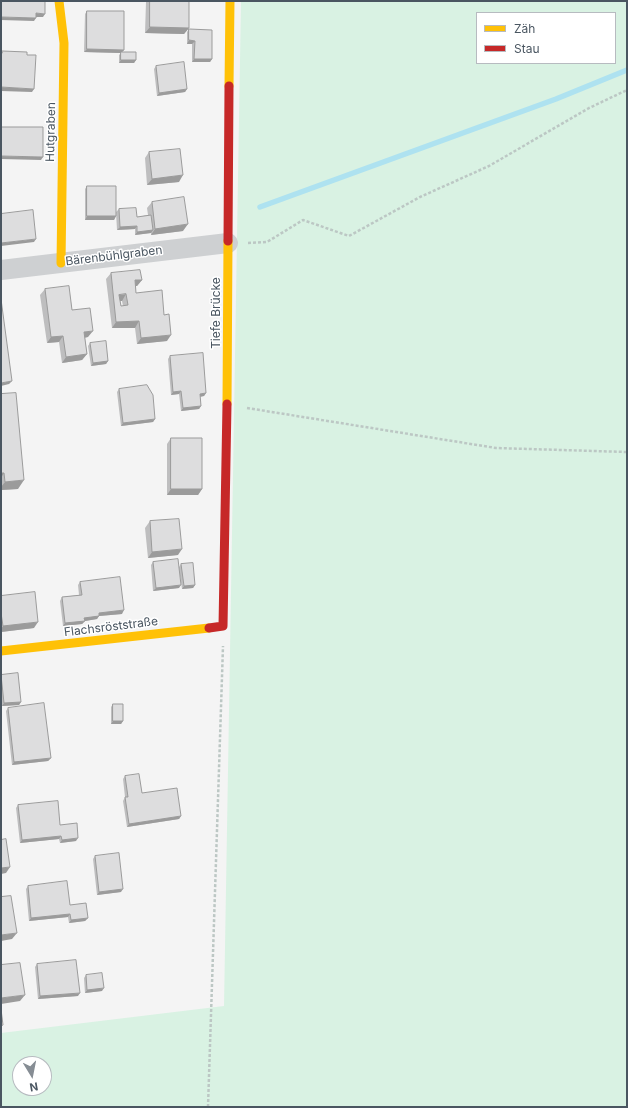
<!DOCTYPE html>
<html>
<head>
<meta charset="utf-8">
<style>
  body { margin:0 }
  #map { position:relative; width:628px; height:1108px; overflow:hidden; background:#f4f4f4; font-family:Inter,sans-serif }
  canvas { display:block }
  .frame { position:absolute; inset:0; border:2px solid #4a5661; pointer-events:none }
  .legend { position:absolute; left:476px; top:12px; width:140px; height:52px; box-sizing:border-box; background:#fff; border:1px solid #b7bbc0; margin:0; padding:5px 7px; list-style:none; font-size:12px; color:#4a5661 }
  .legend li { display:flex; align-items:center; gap:8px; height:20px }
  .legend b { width:20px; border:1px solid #b7bbc0 }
  .north { position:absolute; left:12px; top:1056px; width:40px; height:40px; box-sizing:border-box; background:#fff; border:1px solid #b7bbc0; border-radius:50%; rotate:170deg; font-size:11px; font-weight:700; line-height:16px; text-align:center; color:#4a5661 }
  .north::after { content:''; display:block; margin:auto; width:14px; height:18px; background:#868d94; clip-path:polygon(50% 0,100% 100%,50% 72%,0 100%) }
</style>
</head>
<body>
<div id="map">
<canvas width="628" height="1108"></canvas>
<div class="frame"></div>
<ul class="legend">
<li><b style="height:5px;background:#ffc107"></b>Zäh</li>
<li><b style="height:5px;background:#c62828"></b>Stau</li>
</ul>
<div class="north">N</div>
</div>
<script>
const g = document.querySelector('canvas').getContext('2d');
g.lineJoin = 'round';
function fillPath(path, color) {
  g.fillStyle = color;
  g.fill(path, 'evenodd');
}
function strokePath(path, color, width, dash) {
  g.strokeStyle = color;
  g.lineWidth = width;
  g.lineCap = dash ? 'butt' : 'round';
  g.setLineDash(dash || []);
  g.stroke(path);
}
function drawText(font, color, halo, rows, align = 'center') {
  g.font = font + ' Inter,sans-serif';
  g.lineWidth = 3;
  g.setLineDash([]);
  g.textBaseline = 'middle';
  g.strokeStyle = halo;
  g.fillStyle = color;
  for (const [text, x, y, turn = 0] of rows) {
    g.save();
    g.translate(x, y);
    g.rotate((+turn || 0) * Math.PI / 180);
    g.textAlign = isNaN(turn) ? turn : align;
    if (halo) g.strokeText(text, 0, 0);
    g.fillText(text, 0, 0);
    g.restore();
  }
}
const green = new Path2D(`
  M241 1H627V1107H1V1033L224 1006ZM477 13H615V63H477ZM20 1064H44V1088H20Z`);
const stream = new Path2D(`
  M260 207 556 99 627 70`);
const path = new Path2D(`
  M248 243 267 242 303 220 349 236 420 197 489 166 589 108 627 90
  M247 408 496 448 627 452
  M208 1107 223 646`);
const street = new Path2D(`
  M1 270 228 243`);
const slow = new Path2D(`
  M59 1 64 43 61 263
  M229 86 230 1
  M227 404 228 241
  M1 651 209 628`);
const jam = new Path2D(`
  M228 241 229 86
  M209 628 223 626 227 404`);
const wall = new Path2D(`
  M146 1H189V28L184 34 145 33 146 2Z
  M87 11 124 50 122 52 136 60 134 63H119V55L121 53 84 52 85 14Z
  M189 29 212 59 210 62H192V44H187V32Z
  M156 66 187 89 185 92 157 96 154 69Z
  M149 152 179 182 147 185 145 158Z
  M87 186 116 216 114 220H85V189Z
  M152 202 183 231 151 235V233L135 235V229L117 230 116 212 119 209 137 217 148 215 147 208Z
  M111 273 142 280 137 286H135L136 293 167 341 137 344 135 328H112L106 279ZM120 301H122L123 306H121Z
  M45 289 72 310 88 337 85 338 87 354 82 360 62 363 59 342 47 343 40 295Z
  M90 343 108 361 106 364 91 366 88 346Z
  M170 356 206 393 204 396 200 397 201 406 199 409 181 411 179 394 171 395 168 359Z
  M119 389 155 419 153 422 121 426 117 392Z
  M1 394 18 489 1 490Z
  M171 438 202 489 198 495H167V444Z
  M150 521 178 555 148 558 145 528Z
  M153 562 179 567 181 564 195 585 193 588 182 589 179 569V588L153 591 151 565Z
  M80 582 122 614 99 616 97 619 85 621 82 624 63 626 60 601 62 597 79 595 78 585Z
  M1 596 34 628 1 632Z
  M1 675 21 702 19 705 2 706 1 697Z
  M113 704 123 721 121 724H111V707Z
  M8 708 51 758 48 761 12 765 6 711Z
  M125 776 142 793 181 816 179 819 127 827 123 801 125 797 123 779Z
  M18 805 60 825 76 841 60 843 59 839 20 843 16 808Z
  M95 856 121 892 97 895 93 859Z
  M28 886 70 905 88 918 85 921 69 923 68 917 29 921 26 889Z
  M37 964 78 996 38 999 35 967Z
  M86 975 102 991 85 993 84 978Z`);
const shadedWall = new Path2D(`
  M36 13 45 14 43 17H34Z
  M1 17 36 18 34 21 1 20Z
  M150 27 189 28 184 34 145 33Z
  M189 40 195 41 192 44H187Z
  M87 49 124 50 121 53V52V53L84 52Z
  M194 59H212L210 62H192Z
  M121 60H136L134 63H119Z
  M1 87 34 89 32 92 1 91Z
  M187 89 185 92 157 96 159 93Z
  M1 156 43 157 41 160 1 159Z
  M183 175 179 182 147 185 152 179Z
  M87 216H116L114 220H85Z
  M188 224 183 231 151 235 155 229Z
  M137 226 135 229 117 230 120 227Z
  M153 230 151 233 135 235 137 232Z
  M36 239 34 242 1 246V243Z
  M135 280H142L137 286H130Z
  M126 294 122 301H115L119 295Z
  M139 321 135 328H112L116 322Z
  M93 331 88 337 79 338 84 332Z
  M171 335 167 341 137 344 141 338Z
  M63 336 59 342 47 343 51 337Z
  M87 354 82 360 62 363 66 357Z
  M108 361 106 364 91 366 93 363Z
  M12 381 9 384 1 386V383Z
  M181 391 179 394 171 395 173 392Z
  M206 393 204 396 198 397 200 394Z
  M201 406 199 409 181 411 183 408Z
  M155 419 153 422 121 426 123 423Z
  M1 473H4L1 478Z
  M24 480 18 489 1 490V487L5 482Z
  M171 489H202L198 495H167Z
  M182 549 178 555 148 558 152 552Z
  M181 585 179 588 153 591 156 588Z
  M195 585 193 588 182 589 184 586Z
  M124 610 122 614 99 616 97 619 85 621 82 624 63 626 65 623 99 613Z
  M38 622 34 628 1 632V629L3 626Z
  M21 702 19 705 2 706 4 703Z
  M113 721H123L121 724H111Z
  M51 758 48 761 12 765 14 762Z
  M181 816 179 819 127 827 129 824Z
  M61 836 59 839 20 843 22 840Z
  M78 838 76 841 60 843 62 840Z
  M10 867 6 873 1 874V868Z
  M123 889 121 892 97 895 99 892Z
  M70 914 68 917 29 921 31 918Z
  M88 918 85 921 69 923 71 920Z
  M17 933 12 939 1 941V935Z
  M104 988 102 991 85 993 87 990Z
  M80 993 78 996 38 999 40 996Z
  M25 995 20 1001 1 1004V998Z`);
const building = new Path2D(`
  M1 1H45V14L36 13V18L1 17Z
  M150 1H189V28L150 27Z
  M87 11H124V50L87 49Z
  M189 29 212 30V59H194L195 41 189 40Z
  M2 51 27 52V55H36L34 89 1 87V53H2Z
  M121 52H136V60H121Z
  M184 62 187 89 159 93 156 66Z
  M1 127H43V157L1 156Z
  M180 149 183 175 152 179 149 152Z
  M87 186H116V216H87Z
  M184 197 188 224 155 229 152 202Z
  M136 208 137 217 151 215 153 230 137 232V226L120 227 119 209Z
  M33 210 36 239 1 243V214Z
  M140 270 142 280H135L136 293 162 290 164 315 169 314 171 335 141 338 139 321 116 322 111 273ZM126 294 128 305 121 306 119 295Z
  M69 286 72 310 90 308 93 331 84 332 87 354 66 357 63 336 51 337 45 289Z
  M1 299 12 381 1 383Z
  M106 341 108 361 93 363 90 343Z
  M203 353 206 393 200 394 201 406 183 408 181 391 173 392 170 356Z
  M147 385 153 395 155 419 123 423 119 389Z
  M16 393 24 480 5 482 4 473H1V394Z
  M171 438H202V489H171Z
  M179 519 182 549 152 552 150 521Z
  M178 559 181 585 156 588 153 562Z
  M193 563 195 585 184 586 181 564Z
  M120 577 124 610 99 613V616L84 618 85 621 65 623 62 597 82 595 80 582Z
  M35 592 38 622 3 626 1 613V596Z
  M18 673 21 702 4 703 1 675Z
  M44 703 51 758 14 762 8 708Z
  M113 704H123V721H113Z
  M139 774 142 793 177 788 181 816 129 824 125 797H128L125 776Z
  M58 801 60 825 77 823 78 838 62 840 61 836 22 840 18 805Z
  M6 839 10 867 1 868V840Z
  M119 853 123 889 99 892 95 856Z
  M67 881 70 905 86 903 88 918 71 920 70 914 31 918 28 886Z
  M11 896 17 933 1 935V897Z
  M76 960 80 993 40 996 37 964Z
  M20 963 25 995 1 998V965Z
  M102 973 104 988 87 990 86 975Z
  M1 1009 3 1025 1 1026Z`);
const streetNames = [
  ["Hutgraben",51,132,-89],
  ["Bärenbühlgraben",114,256,-7],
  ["Tiefe Brücke",216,313,-90],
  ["Flachsröststraße",111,627,-7]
];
fillPath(green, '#d9f2e3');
strokePath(stream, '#aee2f0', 5.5);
strokePath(path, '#bcc7c4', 2.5, [3, 2]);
strokePath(street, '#ced0d2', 20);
strokePath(slow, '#ffc107', 9);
strokePath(jam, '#c62828', 9);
fillPath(wall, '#bebebf');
fillPath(shadedWall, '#9b9b9b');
fillPath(building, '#ddddde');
strokePath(building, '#9b9b9b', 1);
drawText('12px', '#4a5661', '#fff', streetNames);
</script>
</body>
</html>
